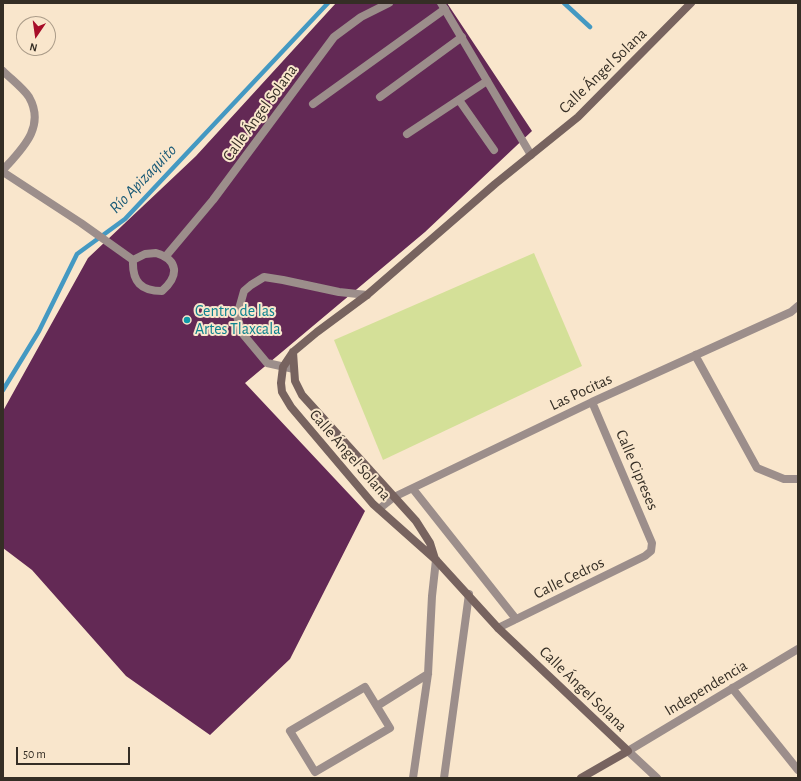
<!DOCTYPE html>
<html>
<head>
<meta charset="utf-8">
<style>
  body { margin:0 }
  #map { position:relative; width:801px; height:781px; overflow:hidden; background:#f9e6cc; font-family:"Alegreya Sans",sans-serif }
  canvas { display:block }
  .frame { position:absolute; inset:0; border:4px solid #352e25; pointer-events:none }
  .north { position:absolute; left:16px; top:16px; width:40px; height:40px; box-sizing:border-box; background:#f9e6cc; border:1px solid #ab9c89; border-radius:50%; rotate:193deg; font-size:11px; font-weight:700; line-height:16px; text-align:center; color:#352e25 }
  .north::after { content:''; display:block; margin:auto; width:14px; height:18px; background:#a70d28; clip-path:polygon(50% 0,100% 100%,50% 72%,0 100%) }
  .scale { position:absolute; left:16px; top:747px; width:114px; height:18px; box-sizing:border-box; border:2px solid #352e25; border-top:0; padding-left:5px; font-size:12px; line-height:14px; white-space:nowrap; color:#352e25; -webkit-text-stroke:3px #f9e6cc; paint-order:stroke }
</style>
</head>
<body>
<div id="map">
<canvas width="801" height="781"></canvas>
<div class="frame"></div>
<div class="north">N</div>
<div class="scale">50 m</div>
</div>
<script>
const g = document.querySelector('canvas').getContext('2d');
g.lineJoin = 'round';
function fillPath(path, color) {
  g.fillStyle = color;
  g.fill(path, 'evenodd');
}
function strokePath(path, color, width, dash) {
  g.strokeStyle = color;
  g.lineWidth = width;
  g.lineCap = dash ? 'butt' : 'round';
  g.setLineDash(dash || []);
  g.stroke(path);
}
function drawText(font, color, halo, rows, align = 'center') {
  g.font = font + ' "Alegreya Sans",sans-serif';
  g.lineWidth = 4;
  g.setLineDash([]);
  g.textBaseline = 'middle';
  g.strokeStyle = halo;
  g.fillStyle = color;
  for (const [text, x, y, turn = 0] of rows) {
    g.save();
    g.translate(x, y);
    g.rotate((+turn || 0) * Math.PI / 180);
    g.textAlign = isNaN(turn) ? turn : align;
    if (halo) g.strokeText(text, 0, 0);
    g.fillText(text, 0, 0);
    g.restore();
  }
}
const green = new Path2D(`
  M534 253 582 366 383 460 334 340Z`);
const stream = new Path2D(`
  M564 3 590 27
  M3 390 39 331 77 254 125 219 328 3`);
const building = new Path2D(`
  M336 3H447L532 131 425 232 245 383 365 511 290 659 210 735 126 676 32 570 3 548V411L88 258 196 156Z`);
const lane = new Path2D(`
  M380 97 462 37
  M459 100 494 150
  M313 104 445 9
  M407 134 487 81
  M294 369 267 363 242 333 237 316 244 291 251 285 264 277 283 280 339 292 367 295
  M365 687 390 728 315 772 290 731Z
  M377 706 428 674
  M413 778 428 674 432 596 436 560`);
const street = new Path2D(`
  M441 3 531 155
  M3 71C11 79 23 88 29 97 46 127 22 149 3 170
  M3 172 81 223 133 260
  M156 253C179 260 179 276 162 291 141 291 132 282 133 260L145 254Z
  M166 256 213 200 334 37 361 17 389 3
  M695 355 757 468 784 479H798
  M413 489 516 619
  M379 509 394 497 592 402 791 312 798 306
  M498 628 645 556 651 551 652 543 592 402
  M732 688 798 770
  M444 778 469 594
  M657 778 628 751 798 649`);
const secondary = new Path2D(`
  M293 352 295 381 302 395 416 521 430 543 435 559
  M581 778 628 751 498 628 436 560 373 504 291 407 282 392 281 383 283 367 293 352 317 332 367 295 495 184 578 117 691 3`);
const markers = [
  [187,320,4,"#0f9aa8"]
];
const streetNames = [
  ["Calle Ángel Solana",603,71,-44],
  ["Calle Ángel Solana",260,113,-54],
  ["Las Pocitas",581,392,-25],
  ["Calle Ángel Solana",350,455,49],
  ["Calle Cipreses",637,470,67],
  ["Calle Cedros",569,578,-26],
  ["Independencia",706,688,-31],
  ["Calle Ángel Solana",583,689,44]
];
const cultureNames = [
  ["Centro de las",195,311],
  ["Artes Tlaxcala",195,329]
];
const waterNames = [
  ["Río Apizaquito",143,179,-46]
];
fillPath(green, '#d4e098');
strokePath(stream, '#4499c2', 4.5);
fillPath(building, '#632955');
strokePath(lane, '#9c8e8b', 8);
strokePath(street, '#9c8e8b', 8);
strokePath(secondary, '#77635f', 8);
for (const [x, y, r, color] of markers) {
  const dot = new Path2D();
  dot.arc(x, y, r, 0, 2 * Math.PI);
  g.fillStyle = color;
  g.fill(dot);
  strokePath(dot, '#f9e6cc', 1.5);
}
drawText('16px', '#352e25', '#f9e6cc', streetNames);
drawText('16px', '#0d838f', '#f9e6cc', cultureNames, 'left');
drawText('italic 17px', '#185976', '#f9e6cc', waterNames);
</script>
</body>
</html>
